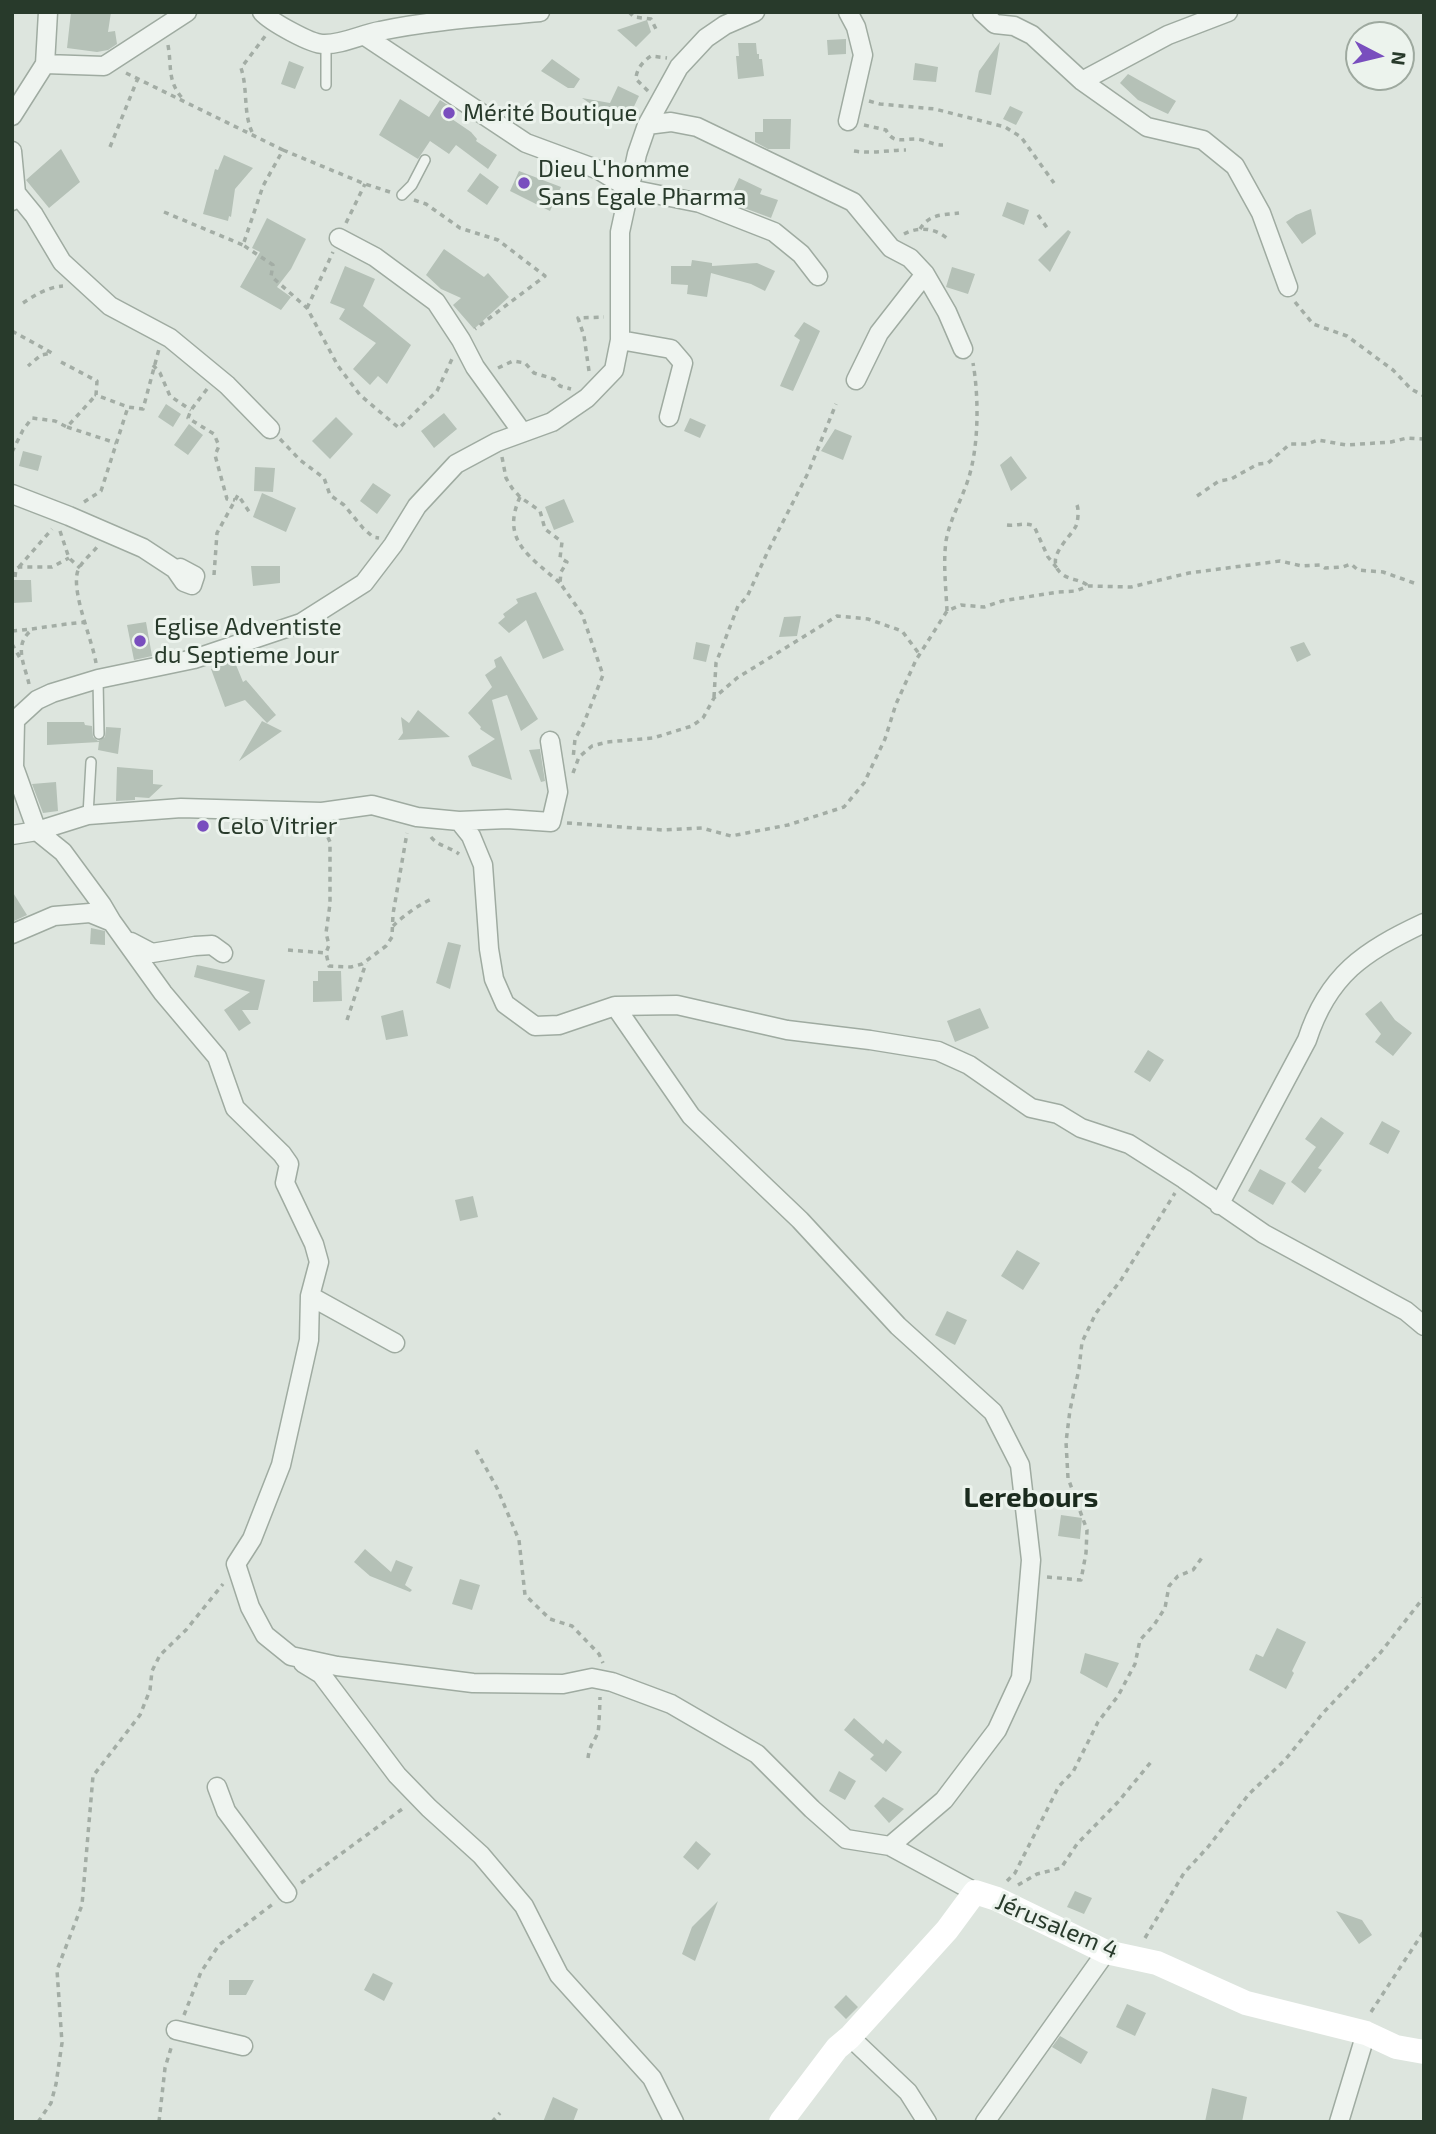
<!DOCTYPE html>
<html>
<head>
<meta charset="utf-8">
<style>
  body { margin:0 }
  #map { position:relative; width:1436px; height:2134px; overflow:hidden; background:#dde5de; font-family:"Exo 2",sans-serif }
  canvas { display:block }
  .frame { position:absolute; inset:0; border:14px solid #283a2b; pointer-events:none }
  .north { position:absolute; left:1345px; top:21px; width:70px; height:70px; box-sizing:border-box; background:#ecf3ed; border:2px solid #9ea99f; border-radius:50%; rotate:97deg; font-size:19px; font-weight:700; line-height:28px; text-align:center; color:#283a2b }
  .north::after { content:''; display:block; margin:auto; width:24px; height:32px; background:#794ebe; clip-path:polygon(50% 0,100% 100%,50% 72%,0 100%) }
</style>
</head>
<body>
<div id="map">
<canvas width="1436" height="2134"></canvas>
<div class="frame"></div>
<div class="north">N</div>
</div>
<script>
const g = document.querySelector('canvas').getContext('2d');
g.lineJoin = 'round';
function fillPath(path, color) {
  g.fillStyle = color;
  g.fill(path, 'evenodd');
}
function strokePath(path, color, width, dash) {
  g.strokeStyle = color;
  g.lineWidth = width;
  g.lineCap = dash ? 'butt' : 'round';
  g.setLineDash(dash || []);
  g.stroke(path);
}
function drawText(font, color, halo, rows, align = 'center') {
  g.font = font + ' "Exo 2",sans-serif';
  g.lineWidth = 6;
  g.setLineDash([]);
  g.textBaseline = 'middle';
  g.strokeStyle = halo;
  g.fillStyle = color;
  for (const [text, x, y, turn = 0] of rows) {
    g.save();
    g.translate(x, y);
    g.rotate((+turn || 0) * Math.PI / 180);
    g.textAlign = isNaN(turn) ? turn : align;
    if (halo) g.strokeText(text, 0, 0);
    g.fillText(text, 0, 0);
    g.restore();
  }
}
const building = new Path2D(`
  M71 12H111L108 32 115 31 117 44 108 50 97 52 67 48Z
  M647 20 651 32 636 47 617 30Z
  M846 39V54L828 55 827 40Z
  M1000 42 991 95 975 92 979 71Z
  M738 43H756L757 54H759V59H762L764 76 738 79 736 56H739Z
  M552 59 580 79 574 88H568L541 71Z
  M289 61 304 67 295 89 281 84Z
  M915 63 938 67 936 82 913 80Z
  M1128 74 1176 101 1168 114 1138 100 1120 83Z
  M618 86 639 96 627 121 613 119 582 98 610 103Z
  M400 99 429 117 440 100 454 109 449 117 471 132 477 139 476 141 497 155 488 169 456 145 449 154 430 141 418 159 379 135Z
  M1010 106 1023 112 1016 125 1003 119Z
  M763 119H791L790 149H768L755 142V132H763Z
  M61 149 80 182 49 208 26 180Z
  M224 155 253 168 235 189 231 217 229 216 228 221 203 214 215 169 218 170Z
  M519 171 561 187 550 211 510 191Z
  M480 173 499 187 487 205 467 191Z
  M739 178 762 189 760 194 778 200 771 218 728 202Z
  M1007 202 1029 210 1024 225 1002 216Z
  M1311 209 1316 234 1302 244 1286 222 1296 215Z
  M267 218 306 239 291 269 277 287 291 297 281 310 240 287 260 252 252 248Z
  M1068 230 1071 232 1050 272 1038 260Z
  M444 249 484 277 488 273 509 297 474 329 453 305 461 298 441 289 426 275Z
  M692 260 712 263V266L757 263 775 271 765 291 751 284 711 273 707 297 687 294 688 285 671 284V266H691Z
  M345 266 375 279 363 306 411 345 387 384 378 376 370 385 353 369 376 343 339 319 345 309 330 303Z
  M952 267 975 274 968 294 946 287Z
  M804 322 820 331 793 391 780 386 800 340 794 336Z
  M166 404 181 414 173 427 158 417Z
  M444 413 457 429 434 448 421 431Z
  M336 417 353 434 330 459 312 441Z
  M690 418 706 425 700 438 684 431Z
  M189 424 203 435 188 455 174 445Z
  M835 429 852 436 843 460 821 451Z
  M23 451 42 456 38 471 19 466Z
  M1011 456 1027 478 1011 491 1000 465Z
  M255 467 275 468 273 492 254 491Z
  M373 483 391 495 377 514 360 501Z
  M262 493 296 508 286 532 253 517Z
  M564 499 574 522 554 530 545 507Z
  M251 566H280V583L253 586Z
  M12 580H31L32 602 12 603Z
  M536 592 564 650 543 659 526 620 509 633 498 623 505 617 503 614 518 603 516 599Z
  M801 616 797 636 779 637 784 617Z
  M146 622 152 656 134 660 127 625Z
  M696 642 710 645 706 662 693 659Z
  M1304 642 1311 655 1297 662 1290 647Z
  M501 656 538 719 521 731 507 695 492 700 512 780 472 766 468 756 495 739 480 729 481 727 468 713 492 687 485 675 496 667 494 660Z
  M234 660 243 682 246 680 276 715 267 723 245 700 225 707 211 669Z
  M418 710 450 737 398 740 403 733 401 717 409 723Z
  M262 721 282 731 239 761Z
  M47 722H84L85 725 92 726 93 737 98 741 105 737 106 727 121 728 118 754 98 750 99 742 47 745Z
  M540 749 545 781 541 782 529 750Z
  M117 767 153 770V784L163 785 149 798 135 797V800L116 801Z
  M56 782 58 811 43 813 32 784Z
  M12 891 27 915 12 922Z
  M91 928 105 931V945L90 944Z
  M448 942 461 945 450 989 436 983Z
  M197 965 265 980 258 1010H242L251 1023 239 1031 224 1010 250 992 194 977Z
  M318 971H341L342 1001 313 1002V981H318Z
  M1381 1001 1395 1020 1412 1033 1393 1056 1375 1042 1381 1034 1365 1014Z
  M980 1008 989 1028 955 1042 947 1021Z
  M403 1010 408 1036 386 1040 381 1016Z
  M1148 1050 1164 1060 1150 1082 1134 1072Z
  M1321 1117 1344 1133 1318 1168 1322 1170 1305 1193 1291 1182 1316 1147 1305 1139Z
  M1382 1121 1400 1131 1388 1154 1369 1144Z
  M1260 1169 1286 1183 1273 1205 1248 1191Z
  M473 1196 478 1217 460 1221 455 1200Z
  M1017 1250 1040 1263 1023 1290 1001 1276Z
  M947 1311 967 1320 955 1345 935 1335Z
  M1061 1515 1082 1518 1080 1539 1058 1536Z
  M365 1549 391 1572 396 1560 413 1567 405 1585 412 1590 410 1592 370 1576 354 1562Z
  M460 1579 480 1585 472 1610 452 1604Z
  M1277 1628 1306 1642 1292 1671 1294 1673 1286 1689 1249 1670 1256 1654 1263 1657Z
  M1085 1653 1119 1663 1107 1688 1080 1673Z
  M854 1718 883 1744 886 1739 902 1752 886 1772 870 1759 874 1755 844 1730Z
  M839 1771 856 1781 845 1800 829 1791Z
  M883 1797 904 1809 889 1823 874 1806Z
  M696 1841 711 1854 698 1870 683 1857Z
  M1075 1891 1092 1898 1084 1914 1067 1907Z
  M718 1901 695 1961 682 1954 692 1927Z
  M1336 1911 1362 1920 1372 1935 1359 1944Z
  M373 1973 393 1983 384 2001 364 1990Z
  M229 1980H254L246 1995H229Z
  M846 1995 858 2007 846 2019 834 2007Z
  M1127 2004 1146 2013 1135 2036 1116 2027Z
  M1060 2036 1088 2052 1081 2064 1052 2047Z
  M1212 2088 1247 2097 1242 2122H1205Z
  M553 2097 578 2109 573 2122H543Z`);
const path = new Path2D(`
  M629 12 634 17 651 19 656 29
  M168 45C172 68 167 81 183 99
  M126 73 283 150 263 186 243 245 273 265 271 276 307 308 338 366 360 395 399 428 437 391 452 359
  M648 91 636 79C636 70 643 61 651 56L667 58
  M869 101 880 104 935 109 1005 127 1021 137 1054 183
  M864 125 886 130C893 144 903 139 916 139 923 139 932 145 943 145
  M252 132C243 112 248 89 241 68L266 35
  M110 147 138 78
  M283 150 365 184 390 192
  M854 151C873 154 888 150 906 150
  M414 200 426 204 460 228 498 240 545 276 475 329
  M164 212 243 245
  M1038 215 1048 229
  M346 223 365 184
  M920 229C929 214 942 215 959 213
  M904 234C919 226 935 228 948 239
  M1295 302 1313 324 1347 336 1393 370 1411 389 1424 396
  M23 303C35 295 48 287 63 286
  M307 308 333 252
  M12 331 52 353 41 355 28 366
  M61 362 97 381 96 395 128 407 143 409 159 349
  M153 365 160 373 170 396 191 410
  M498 368 513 361 525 363 534 373 554 379 560 386 571 389
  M589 371 584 336 578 318 604 317
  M207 389 191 410 188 418 214 434 219 446 215 455 227 499 235 500
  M67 427 116 443
  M280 439 300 460 324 478 330 495 344 505 363 528 373 537 379 538
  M12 452 23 430 32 418 55 421 67 427 96 395
  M502 457 506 478 512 488 520 497 540 511 545 529 562 542 560 558 567 562 561 572 560 583 582 614 603 675 583 725 575 739 573 759
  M1197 496 1219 481 1231 479 1258 464 1268 463 1290 444H1307L1318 440 1346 445 1391 442 1407 438 1424 439
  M520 497C500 541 531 557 560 583
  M84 502 101 491 128 407
  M1077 505C1079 510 1078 521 1076 526 1070 538 1043 559 1062 574 1069 580 1079 579 1087 585
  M1007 525C1018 526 1024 522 1034 526L1048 557 1057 568
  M60 531 69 558 80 568
  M19 567 52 529
  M214 575 217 533 238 495 250 513
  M15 577 16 569 19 567H52L69 558
  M947 611C946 588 943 564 946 541 950 519 961 501 968 480 979 447 979 397 973 363
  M12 631C38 629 60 624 86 622
  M12 644 20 658
  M96 663C92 639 73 597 77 574 79 563 91 555 97 547
  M29 684C25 665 12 644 33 629
  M714 697 716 663 738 606 747 597 768 551 808 473 836 404
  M573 773 579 757 592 746 607 742 653 738 692 726 703 718 714 698 737 678 837 616 868 619 902 631 920 655
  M567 823 662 830 702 828 731 836 788 825 844 807 864 783 885 739 896 704 916 660 947 611 961 605 984 607 1002 601 1058 592 1076 591 1088 586 1131 587 1189 573 1280 561 1302 566 1320 565 1325 568 1343 567 1351 564 1358 570 1383 572 1414 583
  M324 828 330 842V904L326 933 329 945 326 953 329 966 351 967 362 964 386 946 392 937 393 914 407 833
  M431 837C438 846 450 847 459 854
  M393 926C403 916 421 903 434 898
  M288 950 326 953
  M347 1020 366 963
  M476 1450 497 1488 519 1540 525 1595 550 1619 572 1626 599 1654 603 1663
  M1047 1577 1081 1580 1086 1553 1087 1530 1068 1478 1066 1442 1070 1410 1079 1369 1082 1342 1096 1313 1121 1280 1175 1193
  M588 1758C590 1743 594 1743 598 1732 599 1729 600 1701 600 1697
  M1007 1881 1015 1873 1059 1786 1073 1772 1098 1722 1118 1696 1135 1664 1140 1640 1154 1625 1165 1608 1169 1586 1178 1576 1193 1570 1204 1555
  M301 1883 405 1807
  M1018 1885 1037 1874 1061 1868 1077 1844 1118 1802 1151 1762
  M1145 1938 1184 1873 1208 1847 1249 1794 1285 1760 1323 1713 1381 1652 1424 1597
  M1371 2012 1424 1931
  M184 2015 201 1972 219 1945 273 1904
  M38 2122 51 2103 56 2084 62 2043 57 1970 82 1905 93 1776 140 1715 150 1690 152 1671 160 1655 186 1630 223 1584
  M159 2122 165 2068 171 2048
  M492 2122 500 2113`);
const lane = new Path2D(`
  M326 85V43
  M402 195 412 185 425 160
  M98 679 99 734
  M88 815 91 762`);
const street = new Path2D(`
  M262 12C271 22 311 44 323 44 342 45 362 34 380 31 431 20 488 17 540 12
  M848 12 856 27 863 55 848 121
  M982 12 995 24 1014 26 1032 35 1082 81 1147 127 1203 140 1235 166 1261 213 1288 287
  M365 36 526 143 599 170 630 189 700 203 774 232 801 254 818 276
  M45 64 104 66 187 12
  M1082 81 1168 35 1228 12
  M12 116 45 64 48 12
  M647 125 671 122 697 127 853 202 891 248 910 258 925 274 947 312 963 349
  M12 151 16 193 12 201
  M16 193 34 215 62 262 110 306 170 338 227 385 270 429
  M339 238 375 257 436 302 461 340 475 367 522 432
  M620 340 671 349 683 363 669 417
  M856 380 879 333 925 274
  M12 494 69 516 143 548 175 569 184 582 192 585 195 576 180 568
  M15 722 14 767 37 831 63 852 102 905 112 922
  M12 723 37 700 52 693 98 679 194 659 301 623 364 583 393 545 417 506 456 464 497 442 552 422 587 398 614 370 620 340V232L637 154 647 125 679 67 706 38 725 25 755 12
  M459 821 471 836 483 865 489 949 494 979 505 1004 535 1026 559 1025 615 1006 677 1005 787 1030 870 1040 938 1051 969 1065 1031 1108 1058 1114 1081 1128 1129 1144 1184 1179 1264 1234 1406 1311 1424 1326
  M12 835 37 831 88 815 181 808 322 812 372 805 417 817 459 821 507 819 551 822 558 792 550 741
  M12 934 54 916 90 913 112 922 163 993 217 1057 235 1108 282 1154 289 1164 285 1183 314 1244 319 1262 310 1296 309 1340 281 1465 252 1539 236 1564 250 1607 265 1635 291 1656 337 1666 473 1683 563 1684 592 1678 612 1682 671 1704 757 1754 812 1809 846 1839 890 1846 944 1800 997 1730 1021 1678 1031 1560 1020 1465 993 1412 898 1326 800 1220 691 1116 615 1006
  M131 942 152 953 195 946 212 945 223 953
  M1219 1205 1307 1040C1328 975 1364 951 1424 923
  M310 1296 395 1343
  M303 1663 321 1674 397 1775 429 1808 481 1855 524 1906 559 1975 652 2078 674 2122
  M217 1787 226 1811 287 1893
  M890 1846 975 1892
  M176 2030 243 2046
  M850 2037 908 2092 927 2122
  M985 2122 1106 1952
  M1339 2122 1366 2033`);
const secondary = new Path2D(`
  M781 2122 837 2048 850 2037 947 1930 975 1892 997 1899 1106 1952 1157 1963 1246 2003 1366 2033 1396 2047 1424 2052`);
const markers = [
  [449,113,7,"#794ebe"],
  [524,183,7,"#794ebe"],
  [140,641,7,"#794ebe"],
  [203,826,7,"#794ebe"]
];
const poiNames = [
  ["Mérité Boutique",463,113],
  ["Dieu L'homme",538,169],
  ["Sans Egale Pharma",538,197],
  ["Eglise Adventiste",154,627],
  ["du Septieme Jour",154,655],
  ["Celo Vitrier",217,826]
];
const streetNames = [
  ["Jérusalem 4",1057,1926,23]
];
const quarterNames = [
  ["Lerebours",1031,1498]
];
fillPath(building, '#b5c1b7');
strokePath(lane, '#9faba1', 12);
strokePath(street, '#9faba1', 21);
strokePath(path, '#a3ada5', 3.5, [5, 5]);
strokePath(lane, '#eff4f0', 9);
strokePath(street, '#eff4f0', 18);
strokePath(secondary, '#fff', 24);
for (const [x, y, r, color] of markers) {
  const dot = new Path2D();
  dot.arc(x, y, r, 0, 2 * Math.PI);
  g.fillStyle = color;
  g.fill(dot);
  strokePath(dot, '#ecf3ed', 2.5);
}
drawText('24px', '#283a2b', '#ecf3ed', poiNames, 'left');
drawText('24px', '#283a2b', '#ecf3ed', streetNames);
drawText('bold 28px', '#1b2b1e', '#ecf3ed', quarterNames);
</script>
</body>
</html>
